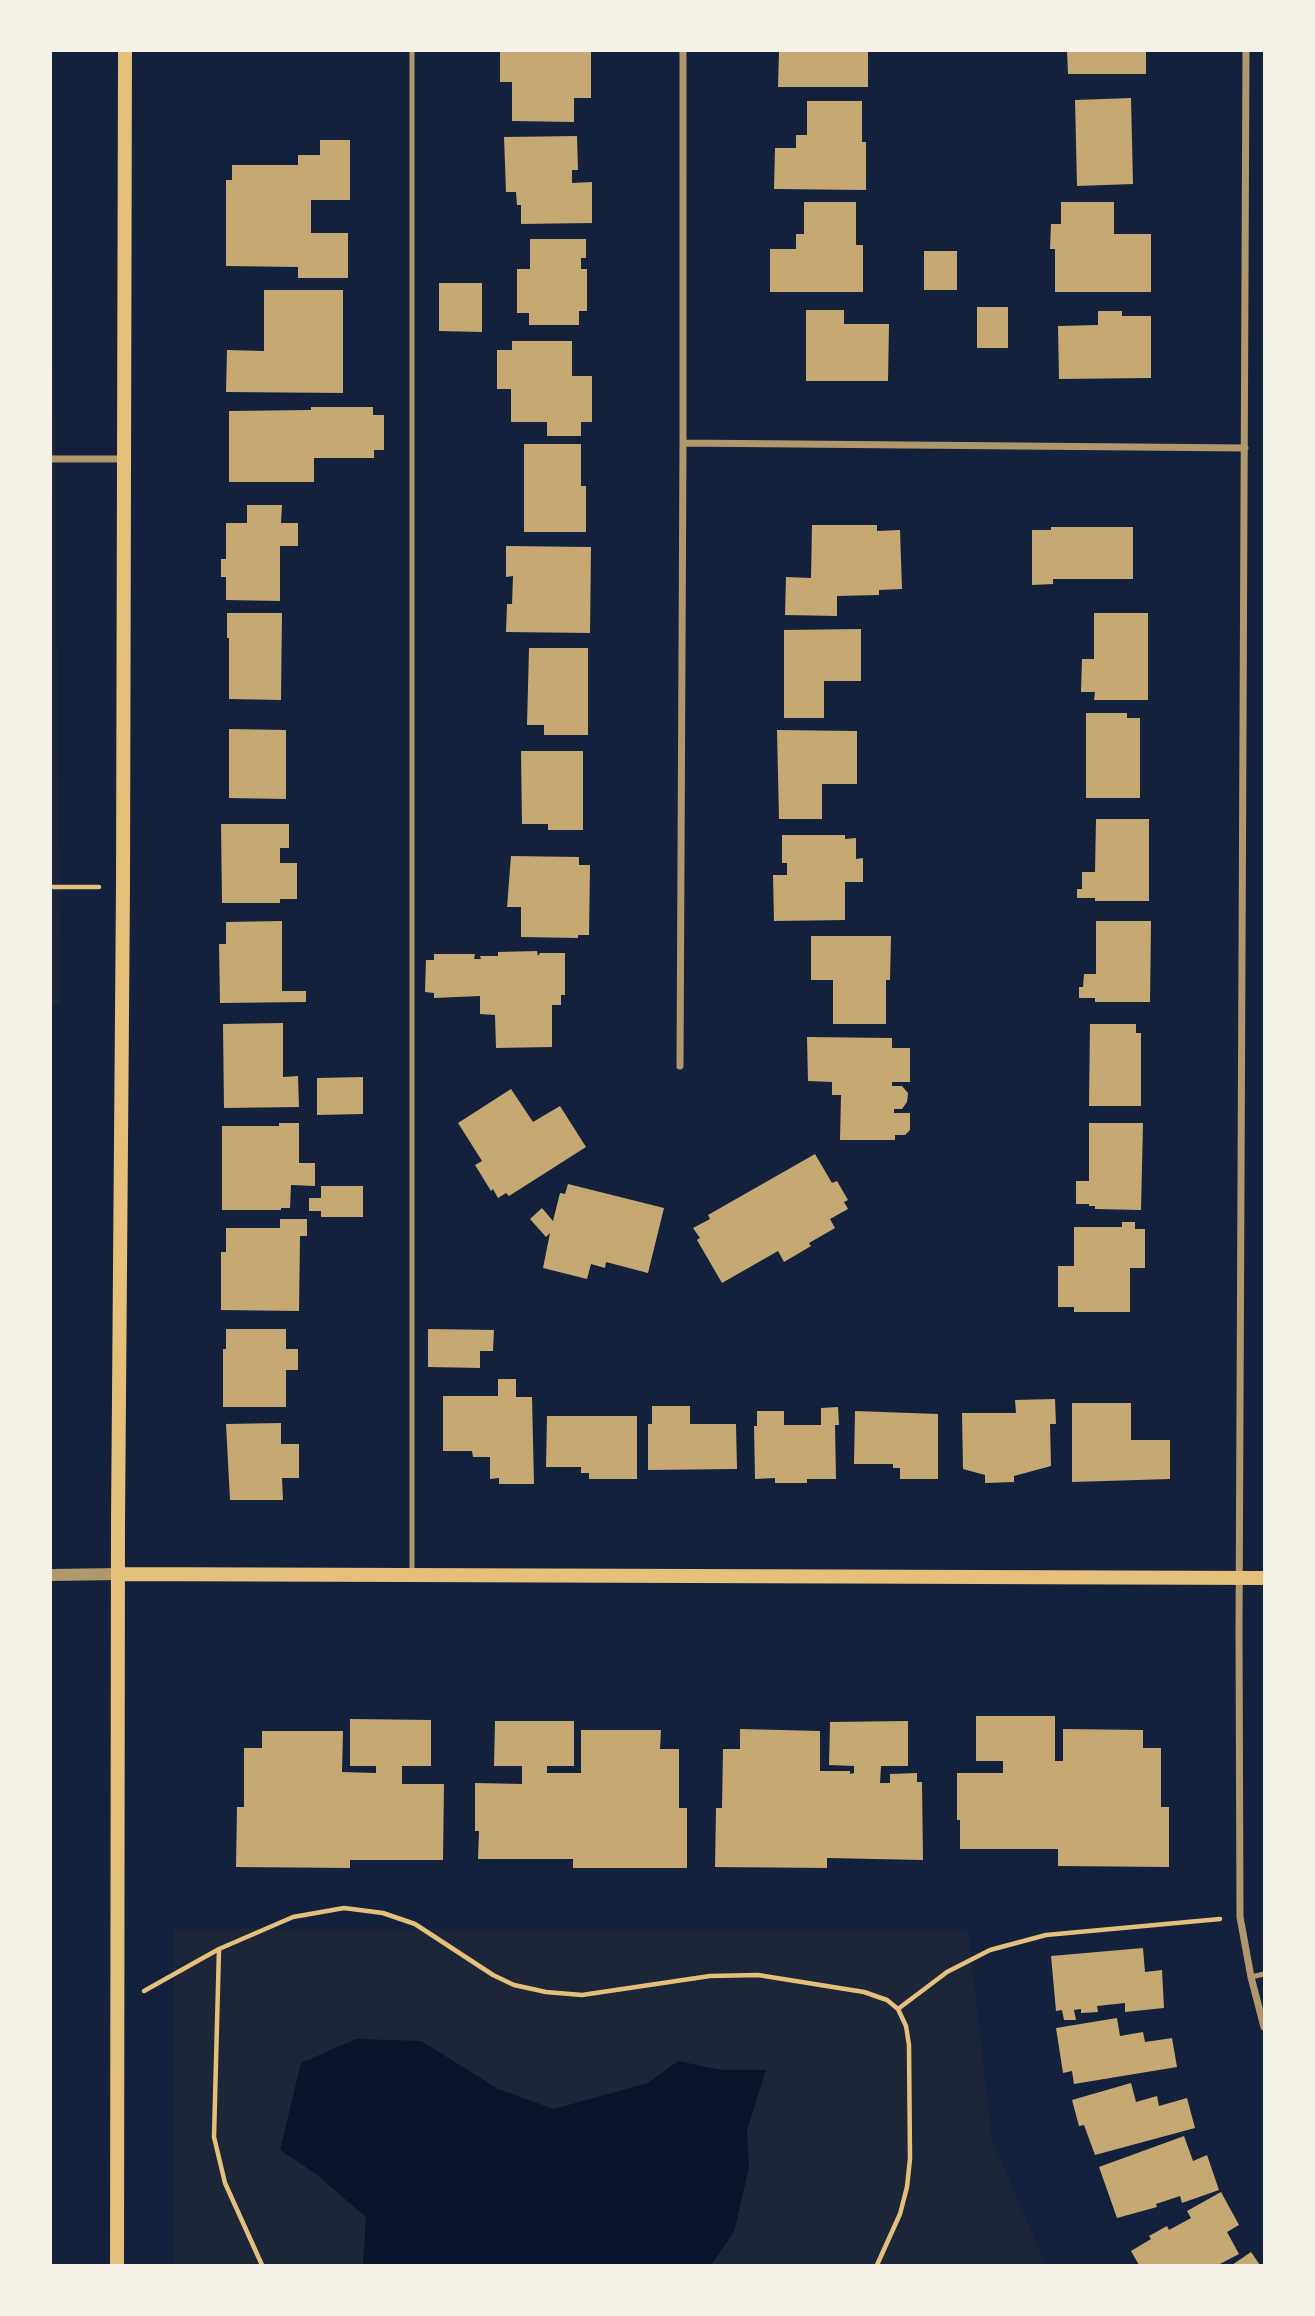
<!DOCTYPE html>
<html>
<head>
<meta charset="utf-8">
<style>
  body { margin:0 }
  #map { position:relative; width:1315px; height:2316px; overflow:hidden; background:#14213d; font-family:Montserrat,sans-serif }
  canvas { display:block }
  .frame { position:absolute; inset:0; border:52px solid #f6f1e7; pointer-events:none }
</style>
</head>
<body>
<div id="map">
<canvas width="1315" height="2316"></canvas>
<div class="frame"></div>
</div>
<script>
const g = document.querySelector('canvas').getContext('2d');
g.lineJoin = 'round';
function fillPath(path, color) {
  g.fillStyle = color;
  g.fill(path, 'evenodd');
}
function strokePath(path, color, width, dash) {
  g.strokeStyle = color;
  g.lineWidth = width;
  g.lineCap = dash ? 'butt' : 'round';
  g.setLineDash(dash || []);
  g.stroke(path);
}
const green = new Path2D(`
  M51 108 61 1005H51Z
  M173 1929H968L992 2139 1046 2265H173Z`);
const water = new Path2D(`
  M356 2039 421 2041 498 2089 554 2109 648 2083 678 2061 721 2070H766L747 2130 749 2167 734 2232 711 2265H363L366 2217 316 2174 280 2150 301 2063Z`);
const building = new Path2D(`
  M500 51H591V98H574V122L512 121V82H500Z
  M779 51H868V87H778Z
  M1067 51H1146V74H1068Z
  M1131 98 1133 184 1077 186 1075 100Z
  M807 101H862V142H866V190L774 189 775 148H796V135H807Z
  M577 136 578 170H572V183L592 182V223L521 224V205H517L516 192H506L504 137Z
  M320 140H350V200H311V233H348V278H298V267L226 266V180H232V165H298V155H320Z
  M804 202H856V245H863V292H770V249H796V234H804Z
  M1061 202H1114V234H1151V292H1055V249H1050L1051 224H1061Z
  M530 239H586V258H581V269H587V311H579V325H529V313H517V269H530Z
  M924 251H957V290H924Z
  M439 283H482V332L439 331Z
  M264 290H343V393L226 392 227 350 264 351Z
  M977 307H1008V348H977Z
  M806 310H844V324H889L888 381H806Z
  M1098 311H1122V316H1151V378L1059 379 1058 326 1098 325Z
  M512 341H572V376H592V422H581V436H547V422H511V389H497V350H512Z
  M311 407H373V415H384V450H374V458H314V482H229V411L311 410Z
  M524 444H581V486H586V532H524Z
  M247 505H282L281 523H298V546H280V601L226 600V577H221V559H226V523H247Z
  M812 525H877V531L900 530 902 589 879 590V595L837 596V616L785 615 786 577 811 578Z
  M1051 527H1133V579H1053V584L1032 585V530H1051Z
  M506 546 591 547 590 633 506 632 507 604H512L513 576 506 577Z
  M227 613H282L281 700 229 699V638H227Z
  M1094 613H1148V700H1094L1095 692H1081L1082 659H1094Z
  M861 629V681H824V718H784V630Z
  M529 648H588V735H544V725H527Z
  M1086 713H1127V718H1140V798H1086Z
  M229 729 286 730V799L229 798Z
  M777 730 857 731V784H822V819H779Z
  M521 751H583V830H548V824H522Z
  M1096 819H1149V901H1095V898H1077V889H1082V872H1095Z
  M221 824H289V848H280V863H297V899H280V903H222Z
  M782 835H845V839L856 838V859L863 858V882H845V920L774 921 773 875H787V863H782Z
  M511 856 579 857V865H590L589 935H578V938L521 937V907H507Z
  M282 921V991H306V1002L220 1003 219 944H226V922Z
  M1096 921H1151L1150 1002H1095V998H1079V987H1083L1084 974H1096Z
  M811 936H891L890 980H886V1024H833V980H811Z
  M537 951 538 956 540 953H565V995H561V1005H552V1047L496 1048 495 1015 480 1014V996L434 998V993L425 992 426 960H434V954H475L474 959H481L480 956H498V952Z
  M283 1023V1077L298 1076 299 1107 224 1108 223 1024Z
  M1090 1024H1136V1033H1141V1106H1089Z
  M807 1037 892 1038V1048H910V1082H892V1086H902L908 1093 907 1102 902 1109H894V1113H910V1130L905 1135H895V1140H840L841 1095H832V1082L808 1081Z
  M363 1077V1114L317 1115V1078Z
  M511 1089 533 1122 560 1106 586 1147 509 1196 506 1193 498 1198 493 1189 491 1191 475 1165 482 1161 458 1123Z
  M279 1123H299V1163H315V1186L291 1185 290 1208H281V1210H222V1126H279Z
  M1089 1123H1143L1141 1210 1095 1209V1206H1089V1204H1076V1181H1089Z
  M815 1154 832 1183 837 1181 848 1200 844 1202 848 1209 830 1219 835 1228 809 1243 811 1246 784 1262 778 1251 722 1283 697 1240 700 1238 693 1228 710 1219 708 1215Z
  M568 1184 664 1208 648 1273 606 1262 605 1268 591 1264 587 1279 543 1268 550 1233 546 1237 530 1219 542 1208 553 1221 560 1193 565 1194Z
  M321 1186H363V1217H321V1211H309V1198H321Z
  M280 1219H307V1236H300L299 1311 221 1310V1252H226V1228H280Z
  M1122 1222H1135V1229H1145V1268H1130V1312H1074V1307H1058V1266H1074V1227H1122Z
  M226 1329H286V1349H298V1370H286V1407H223V1349H226Z
  M428 1329 494 1330 493 1351H480V1368L428 1367Z
  M498 1379H516V1397H532L534 1484H499V1478L490 1479V1457H473L472 1451H443V1396H498Z
  M1055 1399 1056 1424H1050L1051 1466 1014 1476V1482L985 1483V1475L963 1469 962 1413H1016L1015 1400Z
  M1072 1403H1131V1440H1170V1479L1072 1482Z
  M652 1406H690V1424H736L737 1469 648 1470V1424H652Z
  M838 1407 839 1425H835L836 1479H807V1483H775V1478L755 1479 754 1426H757V1411H784V1425H821V1408Z
  M855 1411 938 1414V1479H900V1468H893V1464H854Z
  M547 1416H637V1479H589V1473H581V1467H546Z
  M281 1423V1444H299V1478H282L283 1500H230L226 1424Z
  M976 1716H1055V1761H1063V1729L1143 1730V1748H1161V1807H1169V1867L1058 1866V1849H960V1820H957V1773H1003V1761H976Z
  M350 1719 431 1720V1766H402V1784H444L443 1860H350V1868L236 1867 237 1807H244V1748H262V1731H343L342 1772 376 1773V1766H350Z
  M495 1721H574V1766H547V1773H581V1730H661L660 1749H679V1808H687V1868H573V1859H478L479 1831H475V1783L522 1784V1766H494Z
  M908 1721V1766H881L880 1783H890V1774L917 1773V1782H922L923 1860 827 1858V1868L715 1867 716 1808H722L723 1749H740V1729L820 1731V1771H850V1774L854 1773V1766L829 1765 830 1722Z
  M1143 1948 1145 1972 1162 1970 1164 2008 1125 2012V2003L1097 2006 1098 2012 1081 2013V2009L1074 2010 1076 2020H1064L1062 2010 1056 2011 1051 1956Z
  M1117 2018 1120 2036 1143 2032 1145 2042 1172 2038 1177 2067 1074 2084 1072 2071 1063 2073 1056 2028Z
  M1131 2083 1136 2102 1157 2096 1159 2106 1187 2098 1195 2128 1095 2155 1084 2125 1079 2126 1072 2100Z
  M1184 2136 1193 2161 1207 2155 1219 2190 1182 2203 1180 2196 1156 2204 1157 2207 1117 2218 1099 2167Z
  M1221 2192 1239 2225 1227 2232 1239 2254 1218 2265H1139L1131 2251 1151 2239 1149 2236 1167 2226 1169 2230 1191 2218 1187 2211Z
  M1251 2252 1260 2265H1232Z`);
const path = new Path2D(`
  M51 887H99
  M219 1949 293 1917 344 1908 383 1913 415 1924 493 1975 514 1985 546 1992 582 1995 710 1976 758 1975 864 1992 887 2000 898 2009 906 2026 909 2045 910 2159 907 2187 900 2214 877 2265
  M144 1991 219 1949 214 2137 225 2183 262 2265
  M898 2009 947 1972 990 1950 1046 1935 1220 1919`);
const service = new Path2D(`
  M412 51V1574
  M1251 1977 1264 1974`);
const minor = new Path2D(`
  M1246 51 1239 1628 1240 1917 1251 1977 1264 2027
  M683 443 1245 448
  M51 459H123
  M680 1066 683 443V51`);
const tertiary = new Path2D(`
  M51 1575 118 1574`);
const secondary = new Path2D(`
  M118 1574 1264 1578
  M117 2265 118 1523 123 887 125 51`);
fillPath(green, '#1d2539');
fillPath(water, '#0b132b');
fillPath(building, '#c6a872');
strokePath(path, '#e5c07b', 4.5);
strokePath(service, '#b1986c', 5);
strokePath(minor, '#b1986c', 7);
strokePath(tertiary, '#b1986c', 12);
strokePath(secondary, '#e5c07b', 14);
</script>
</body>
</html>
